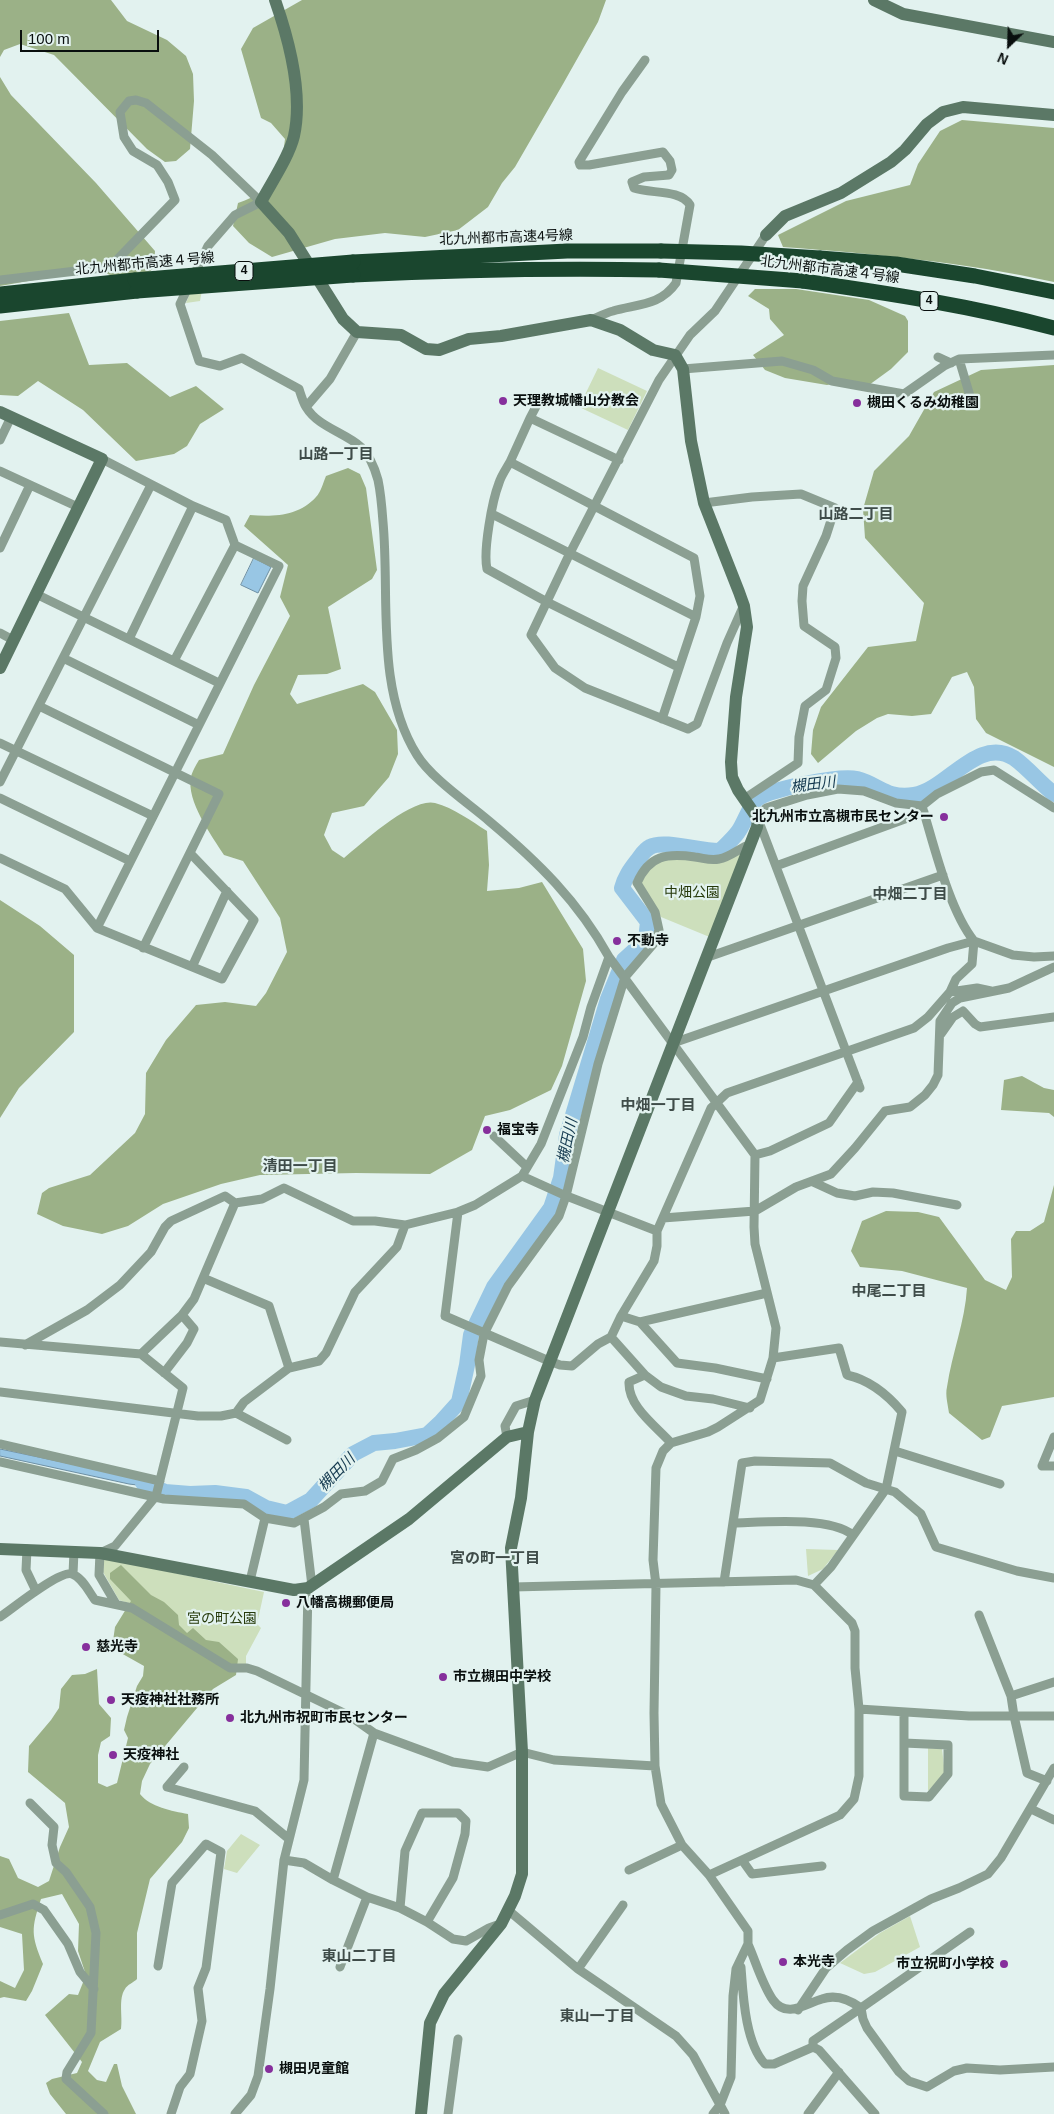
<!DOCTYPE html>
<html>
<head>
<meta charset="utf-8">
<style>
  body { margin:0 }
  #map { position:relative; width:1054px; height:2114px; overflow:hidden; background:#e2f2ef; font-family:Arial,sans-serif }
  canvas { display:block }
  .north { position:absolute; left:984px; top:20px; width:50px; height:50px; -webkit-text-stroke:4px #e2f2ef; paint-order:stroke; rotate:204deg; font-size:14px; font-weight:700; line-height:20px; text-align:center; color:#090f0e }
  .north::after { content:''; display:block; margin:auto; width:18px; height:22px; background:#090f0e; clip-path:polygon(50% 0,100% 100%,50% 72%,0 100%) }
  .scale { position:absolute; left:20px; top:30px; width:139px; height:22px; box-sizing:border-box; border:2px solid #090f0e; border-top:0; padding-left:6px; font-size:15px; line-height:18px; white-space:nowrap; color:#090f0e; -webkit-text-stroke:4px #e2f2ef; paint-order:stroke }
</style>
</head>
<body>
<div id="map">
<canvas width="1054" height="2114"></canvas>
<div class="north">N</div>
<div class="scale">100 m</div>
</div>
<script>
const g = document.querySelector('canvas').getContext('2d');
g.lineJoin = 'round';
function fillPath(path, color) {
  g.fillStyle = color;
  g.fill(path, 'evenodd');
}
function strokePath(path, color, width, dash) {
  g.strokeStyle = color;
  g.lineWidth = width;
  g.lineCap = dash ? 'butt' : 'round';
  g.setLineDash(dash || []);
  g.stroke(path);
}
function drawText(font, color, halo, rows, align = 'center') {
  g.font = font + ' Arial,"Noto Sans JP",sans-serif';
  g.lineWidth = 4.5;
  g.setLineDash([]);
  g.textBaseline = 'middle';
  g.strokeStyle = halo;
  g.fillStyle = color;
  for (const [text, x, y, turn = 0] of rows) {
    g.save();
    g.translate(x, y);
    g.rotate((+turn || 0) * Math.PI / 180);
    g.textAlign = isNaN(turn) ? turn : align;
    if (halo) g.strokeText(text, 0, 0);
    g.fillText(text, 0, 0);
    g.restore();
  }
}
const green = new Path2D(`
  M203 285 200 301 186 303 192 288Z
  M598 368 647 391 628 430 579 407Z
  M744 852 712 938 661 917 641 884 643 875 661 860Z
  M806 1549 838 1550 823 1569 808 1576Z
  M104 1558 264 1592 257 1624 261 1628 246 1656V1665H231L134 1605 119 1600 103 1572Z
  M928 1748 942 1749 945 1774 928 1791Z
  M241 1834 260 1845 237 1873 224 1869 227 1851Z
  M910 1916 920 1947 875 1972 864 1974 840 1963 880 1933Z`);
const forest = new Path2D(`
  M0 0H111L127 21 167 40 186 56 193 74 194 101 190 149 176 161 165 162 147 149 54 55 20 44 4 50 0 57Z
  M302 0H606L598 22 563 84 515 167 502 183 488 207 458 230 425 237 385 233 335 239 272 257 249 243 233 226 238 203C277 189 280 179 285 139L271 123 261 118 241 49 253 28Z
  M0 77 11 95 96 183 155 251 154 268 145 275H110L97 269 0 286Z
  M962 120 1054 128V282C963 262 876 254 783 247L778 235 846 201 910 185 918 164 940 131Z
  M755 289H796L869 300 905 316 908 321V352L891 369 869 385 845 382 827 385 785 378 765 370 753 355 784 335 770 319 769 309 748 296Z
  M69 313 89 365 127 363 170 397 196 386 224 409 200 424 187 446 174 454 136 461 83 410 38 381 18 396 0 395V321Z
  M1054 365V767L986 733 976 719 974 687 967 672 952 677 931 714 912 716 888 714 877 718 856 731 818 763 811 754 813 730 821 707 868 647 916 641 924 603 865 538 863 509 874 471 909 436 934 392 981 370Z
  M348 468 360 474 366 488 377 570 372 579 328 607 341 669 327 674 298 675 290 694 297 704 363 684 375 692 397 730 398 754 389 777 364 806 332 813 324 835 332 850 344 858C362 843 412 797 435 803 454 808 471 821 487 831L489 865 487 891 519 888 542 882 583 949 586 981 562 1066 551 1090 510 1110 485 1116 472 1150 430 1174 356 1173 260 1175 221 1184 163 1204 128 1226 102 1234 63 1226 37 1214 42 1193 49 1188 90 1175 135 1133 145 1114 146 1073 166 1040 196 1005 225 1002 256 1006 266 993 287 952 280 918 243 861 224 855C212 836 186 801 191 777 192 772 196 765 199 760L223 754 254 685 290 616 280 597 288 565 244 526 250 515C274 517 299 516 316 497 321 492 323 483 326 476Z
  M0 900 40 926 74 955V1032L19 1088 0 1118Z
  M1022 1076 1044 1088 1054 1090V1117L1049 1113 1001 1110 1004 1080Z
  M1054 1185V1397L1002 1406 990 1437 982 1440 949 1413C948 1405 945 1395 947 1387 952 1353 965 1322 967 1288L902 1271 860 1267 851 1251 862 1221 886 1211 918 1212 939 1217 985 1280 1006 1290 1012 1277 1011 1239 1016 1231H1030L1044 1222Z
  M121 1565 151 1595 164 1602 178 1615 179 1625 187 1633 193 1628 206 1640 219 1642 238 1659 236 1675 213 1689 150 1764 142 1781 140 1794C150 1807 172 1811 188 1814L189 1828 182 1842 150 1879 137 1933V1979C134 1982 127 1985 125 1989 118 1999 123 2017 121 2029L100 2042 88 2071 97 2080 106 2082 114 2064H117L122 2086 136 2114H66L50 2094 46 2083 52 2079 77 2073 82 2062 45 2015 69 1994 78 1995 86 1975 78 1951 79 1924 62 1894 41 1899C31 1929 31 1935 43 1964L32 1991 26 2001 4 1997 0 1998V1981L15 1988 24 1970 22 1934 0 1927V1856L9 1859 18 1878 38 1887 49 1881 60 1847 69 1827 65 1803 28 1772 29 1746 51 1720 59 1708 61 1689 72 1675 85 1674 97 1669 99 1704 111 1718 110 1736 101 1742 98 1755V1783L107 1787 117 1783 128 1738 124 1730 127 1717 137 1686 143 1676 144 1666 112 1648 115 1627 131 1601 110 1579V1573Z`);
const water = new Path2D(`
  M254 558 271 567 258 593 241 585Z
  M0 1449 143 1479 152 1484 153 1487 129 1484 0 1456Z`);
const river = new Path2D(`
  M143 1483 165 1492 190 1494 215 1493 246 1497 266 1508 287 1513 311 1500 353 1454 374 1443 395 1441 427 1435 441 1422 459 1402 467 1365 471 1335 494 1287 551 1208 561 1178 567 1135 608 999 624 960 646 940 648 922 622 888C625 877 630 870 637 861 641 856 644 850 650 847 664 839 702 852 720 851 726 845 733 839 738 832 744 824 750 805 757 799 771 789 839 775 857 779 880 785 885 799 914 795 947 790 978 735 1014 758 1028 768 1040 783 1054 794`);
const street = new Path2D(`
  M0 280 110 267 175 200 168 182 157 165 133 151 124 137 120 112 129 101 136 100 146 103 212 155 261 202 235 215 208 246 180 304 199 361 220 366 242 358 299 389C301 395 303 402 306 407 318 427 344 432 361 447 369 455 375 469 378 480 381 494 382 508 383 522 390 597 375 688 417 755 431 778 468 803 489 821 538 862 578 901 609 957L755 1155 754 1227 755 1244 776 1328 773 1358 760 1400 718 1427 708 1432 671 1443 663 1451 656 1468 653 1560 656 1585 654 1713 655 1766 661 1804 682 1845 709 1875 748 1931V1944L736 1969 733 1996 731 2077 720 2105 713 2114
  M591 320C598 317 605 313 613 311 637 304 660 306 676 283L690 205C680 189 651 194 634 188L632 182 644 177 669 175 672 170 670 161 663 152 589 165H580L579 162 622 92 645 60
  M938 357 951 363
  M959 359 1054 355
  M683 369 782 361 813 370 832 381 904 394 944 366 959 359 970 396
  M306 407 330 379 357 332
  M530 418 540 399
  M0 440 11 417
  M102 459 193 506 226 520 235 545 174 661
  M510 462 530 418 619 460
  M0 471 78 507
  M704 503 752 497 801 494 835 508 826 536 803 586 802 601 804 626 835 647 836 658 826 690 805 706 799 737 798 763 744 799
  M492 514 696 617
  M0 548 30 485
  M36 594 219 683
  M743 607 727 643 697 724 688 729 585 688 555 668 531 635 570 553 659 380 690 335 715 311 766 235
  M0 633 13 640
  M129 639 193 506
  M63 658 199 725
  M39 706 219 794 143 948
  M662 719 696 617 700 596 694 558 510 462C506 469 501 476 499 483 492 501 483 551 487 569L547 602 678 667
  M0 743 153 816
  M0 782 151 485
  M0 798 130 861
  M922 806C934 845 949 910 974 941L972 964 956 979 950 992
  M922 806 937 794 981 772 994 770 1054 808
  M0 858 65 889 97 928 222 979 254 920 190 853
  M776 866 924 812
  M97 928 279 566 235 545
  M708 957 943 875
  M192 967 227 891
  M941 1034 953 1017 963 1011 975 1024 980 1027 1054 1017
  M673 1043 948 948 974 941 1013 955 1034 957 1054 956
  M860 1088 758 819 766 808 807 795 838 789 864 791 896 803 922 806
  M494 1136 527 1167
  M755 1155 770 1151 829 1123 858 1082
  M522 1176 564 1195 657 1231
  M813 1182 837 1193 855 1196 873 1192 893 1193 957 1205
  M458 1212 445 1316 549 1361 560 1365 572 1366 598 1344 611 1337 621 1316 654 1261 657 1246V1231L711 1108 727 1093 914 1028 928 1017 950 992 977 988 991 991
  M663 1218 755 1211 796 1187 831 1174 855 1148 885 1111 910 1107 925 1095 933 1085 938 1075 940 1021 952 1003 960 998 1009 988 1054 967
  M203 1278 269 1306 289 1368
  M621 1316 640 1322 767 1293
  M640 1322 677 1363 715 1368 767 1379
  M611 1337 645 1375
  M0 1342 141 1354 183 1388 156 1496 115 1546 100 1553 99 1575 116 1604
  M25 1345 87 1310 120 1285 151 1252 165 1227 171 1221 225 1196 235 1203 262 1199 284 1188 353 1221H375L405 1225 458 1212 475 1205 522 1176 541 1144 583 1037 591 1007 609 957
  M141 1354 182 1315 194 1299 235 1203
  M773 1358 839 1348 847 1375C870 1380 887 1394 902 1412L886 1489 831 1567 814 1585
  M164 1373 187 1343 194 1329 182 1315
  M0 1392 198 1416H221L236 1413 244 1402 289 1368 319 1361 326 1353 355 1292 397 1247 405 1225
  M236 1413 287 1440
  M507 1437 505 1426 516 1406 535 1400
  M1054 1437 1042 1466H1054
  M671 1443C656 1426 628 1407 629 1382L645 1375 661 1387 686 1396 713 1399 750 1408
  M0 1444 160 1481
  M895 1451 1000 1484
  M0 1462 164 1499 244 1504 265 1518 294 1523 324 1507 341 1494 365 1491 382 1481 393 1459 416 1450 438 1438 464 1417 481 1376 479 1360 484 1334 508 1286 559 1216 566 1196 598 1064 625 977 655 942 659 930 655 912 637 883C649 855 667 853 695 857 704 858 710 861 719 859 731 857 739 848 751 844
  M304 1519 312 1586
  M734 1523C765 1522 829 1516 853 1535
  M27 1549 26 1570 36 1591
  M73 1574 74 1551
  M250 1581 265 1518
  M724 1582 742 1463 755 1461 830 1463 866 1483 895 1492 921 1514 936 1547 1017 1571 1054 1578
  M513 1587 796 1580 814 1585 852 1623 855 1631V1668L859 1709V1776L854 1799 840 1815 709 1875
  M979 1615 1011 1696 1014 1716H1054
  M0 1617C12 1609 60 1570 72 1574 82 1577 89 1592 95 1600L132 1608 230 1668H247L257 1671 350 1716 374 1733 453 1762 488 1767 522 1752 554 1760 655 1766
  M1011 1696 1054 1682
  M859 1709 969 1716H1014L1027 1773 1047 1781
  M904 1743 948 1745V1774L929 1797 904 1796V1712
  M184 1767 167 1787 255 1811 289 1839
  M30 1803 54 1827 52 1845 56 1863 66 1872 90 1907 96 1933 91 2033 67 2072 66 2079 104 2114
  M1031 1809 1054 1820
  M284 1860 304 1863 333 1880 367 1897 400 1908 427 1922 453 1939 466 1941 489 1928 500 1924
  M742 1860 752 1874 822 1866
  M629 1870 682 1845
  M333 1880 374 1733
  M400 1908 405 1851 422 1813H458L466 1821 465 1834 453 1878 427 1922
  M508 1910 578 1969 676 2036 693 2055 725 2114
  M0 1915 33 1904 44 1910 68 1944 80 1972 94 1989
  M748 1944C756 1962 762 1984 773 2000 787 2019 805 2004 822 1999 836 1994 850 2000 861 2008L970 1932
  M158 1966 172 1883 206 1844 221 1852 206 1968 198 1988 202 2021 190 2074 180 2087 171 2114
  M340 1967 367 1897
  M741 1967C743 1994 745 2043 765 2064H774L813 2047 819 2050 875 2114
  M578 1969 623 1905
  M798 2010 826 1968 847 1950 873 1931 931 1899 959 1888 988 1874 1001 1858 1054 1768
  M813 2047V2041L861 2008 863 2019 867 2028 899 2072 909 2081 927 2087 954 2071 967 2068 1000 2070 1054 2067
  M235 2114 251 2095 258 2076 270 1989 284 1860 304 1780 308 1588
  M448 2114 458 2039
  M808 2114 839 2072`);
const secondary = new Path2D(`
  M275 0C289 40 303 95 294 136 289 157 271 183 261 202L289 233 343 319 357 332 401 335 426 349 439 350 469 339 501 336 591 320 620 330 653 350 675 355 683 369 691 441 704 503 739 592 744 606 747 627 736 697 731 762 732 777 738 790 758 819 757 827 535 1400 528 1432 521 1498 511 1548 522 1752V1874L515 1896 501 1924 444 1994 430 2023 421 2114
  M874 0 903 14 1054 42
  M766 235 785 216 841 193 891 162 905 150 927 124 943 112 963 107 1054 115
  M0 412 102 459 0 668
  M0 1549 100 1553 294 1590 308 1588 409 1519 507 1437 528 1432`);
const highway = new Path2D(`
  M820 258 896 264 975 276 1054 292
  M353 262 567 251H661
  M353 275C455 270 557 268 659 270
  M803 281C887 293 972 306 1054 328
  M0 294 135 280
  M0 306 137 291`);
const highwayBridge = new Path2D(`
  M661 251 741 253 820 258
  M659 270 803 281
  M135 280 353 262
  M137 291 353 275`);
const markers = [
  [503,401,5,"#862f9c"],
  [857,403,5,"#862f9c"],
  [944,817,5,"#862f9c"],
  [617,941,5,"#862f9c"],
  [487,1130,5,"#862f9c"],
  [286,1603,5,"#862f9c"],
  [86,1647,5,"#862f9c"],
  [443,1677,5,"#862f9c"],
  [111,1700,5,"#862f9c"],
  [230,1718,5,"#862f9c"],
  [113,1755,5,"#862f9c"],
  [783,1962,5,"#862f9c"],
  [1004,1964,5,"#862f9c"],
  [269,2069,5,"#862f9c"]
];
const shields = [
  [244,271,18],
  [929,301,18]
];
const shieldNames = [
  ["4",244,271],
  ["4",929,301]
];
const streetNames = [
  ["北九州都市高速4号線",506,238,-2],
  ["北九州都市高速４号線",145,264,-5],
  ["北九州都市高速４号線",830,270,7]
];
const poiNames = [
  ["天理教城幡山分教会",513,401],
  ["槻田くるみ幼稚園",867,403],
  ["北九州市立高槻市民センター",934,817,"right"],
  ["不動寺",627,941],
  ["福宝寺",497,1130],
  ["八幡高槻郵便局",296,1603],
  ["慈光寺",96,1647],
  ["市立槻田中学校",453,1677],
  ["天疫神社社務所",121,1700],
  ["北九州市祝町市民センター",240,1718],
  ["天疫神社",123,1755],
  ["本光寺",793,1962],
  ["市立祝町小学校",994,1964,"right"],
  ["槻田児童館",279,2069]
];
const parkNames = [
  ["中畑公園",692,893],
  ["宮の町公園",222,1619]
];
const neighbourhoodNames = [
  ["山路一丁目",336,455],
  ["山路二丁目",856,515],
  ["中畑二丁目",910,895],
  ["中畑一丁目",658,1106],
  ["清田一丁目",300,1167],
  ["中尾二丁目",889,1292],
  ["宮の町一丁目",495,1559],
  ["東山二丁目",359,1957],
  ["東山一丁目",597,2017]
];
const waterNames = [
  ["槻田川",813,785,-7],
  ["槻田川",568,1141,-78],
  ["槻田川",337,1473,-46]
];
fillPath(green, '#cddfbc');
fillPath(forest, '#9bb187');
fillPath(water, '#98c6e4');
strokePath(water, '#6d8fa4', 1);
strokePath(river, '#98c6e4', 16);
strokePath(street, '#8b9f92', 9);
strokePath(secondary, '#5b7866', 12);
strokePath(highway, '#1a462e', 15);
strokePath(highwayBridge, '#1a462e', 15);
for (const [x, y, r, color] of markers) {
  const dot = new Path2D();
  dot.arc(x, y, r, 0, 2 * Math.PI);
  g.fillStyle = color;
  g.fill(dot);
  strokePath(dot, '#e2f2ef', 2);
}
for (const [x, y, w] of shields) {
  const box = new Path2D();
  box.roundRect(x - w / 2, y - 9.5, w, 19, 4);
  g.fillStyle = '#e2f2ef';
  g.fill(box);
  strokePath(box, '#090f0e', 1);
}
drawText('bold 12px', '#090f0e', null, shieldNames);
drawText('14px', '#090f0e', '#e2f2ef', streetNames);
drawText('bold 14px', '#090f0e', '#e2f2ef', poiNames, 'left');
drawText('14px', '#263a0b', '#e2f2ef', parkNames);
drawText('bold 15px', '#3f4c49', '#e2f2ef', neighbourhoodNames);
drawText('italic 15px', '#14394f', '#e2f2ef', waterNames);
</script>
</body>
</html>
